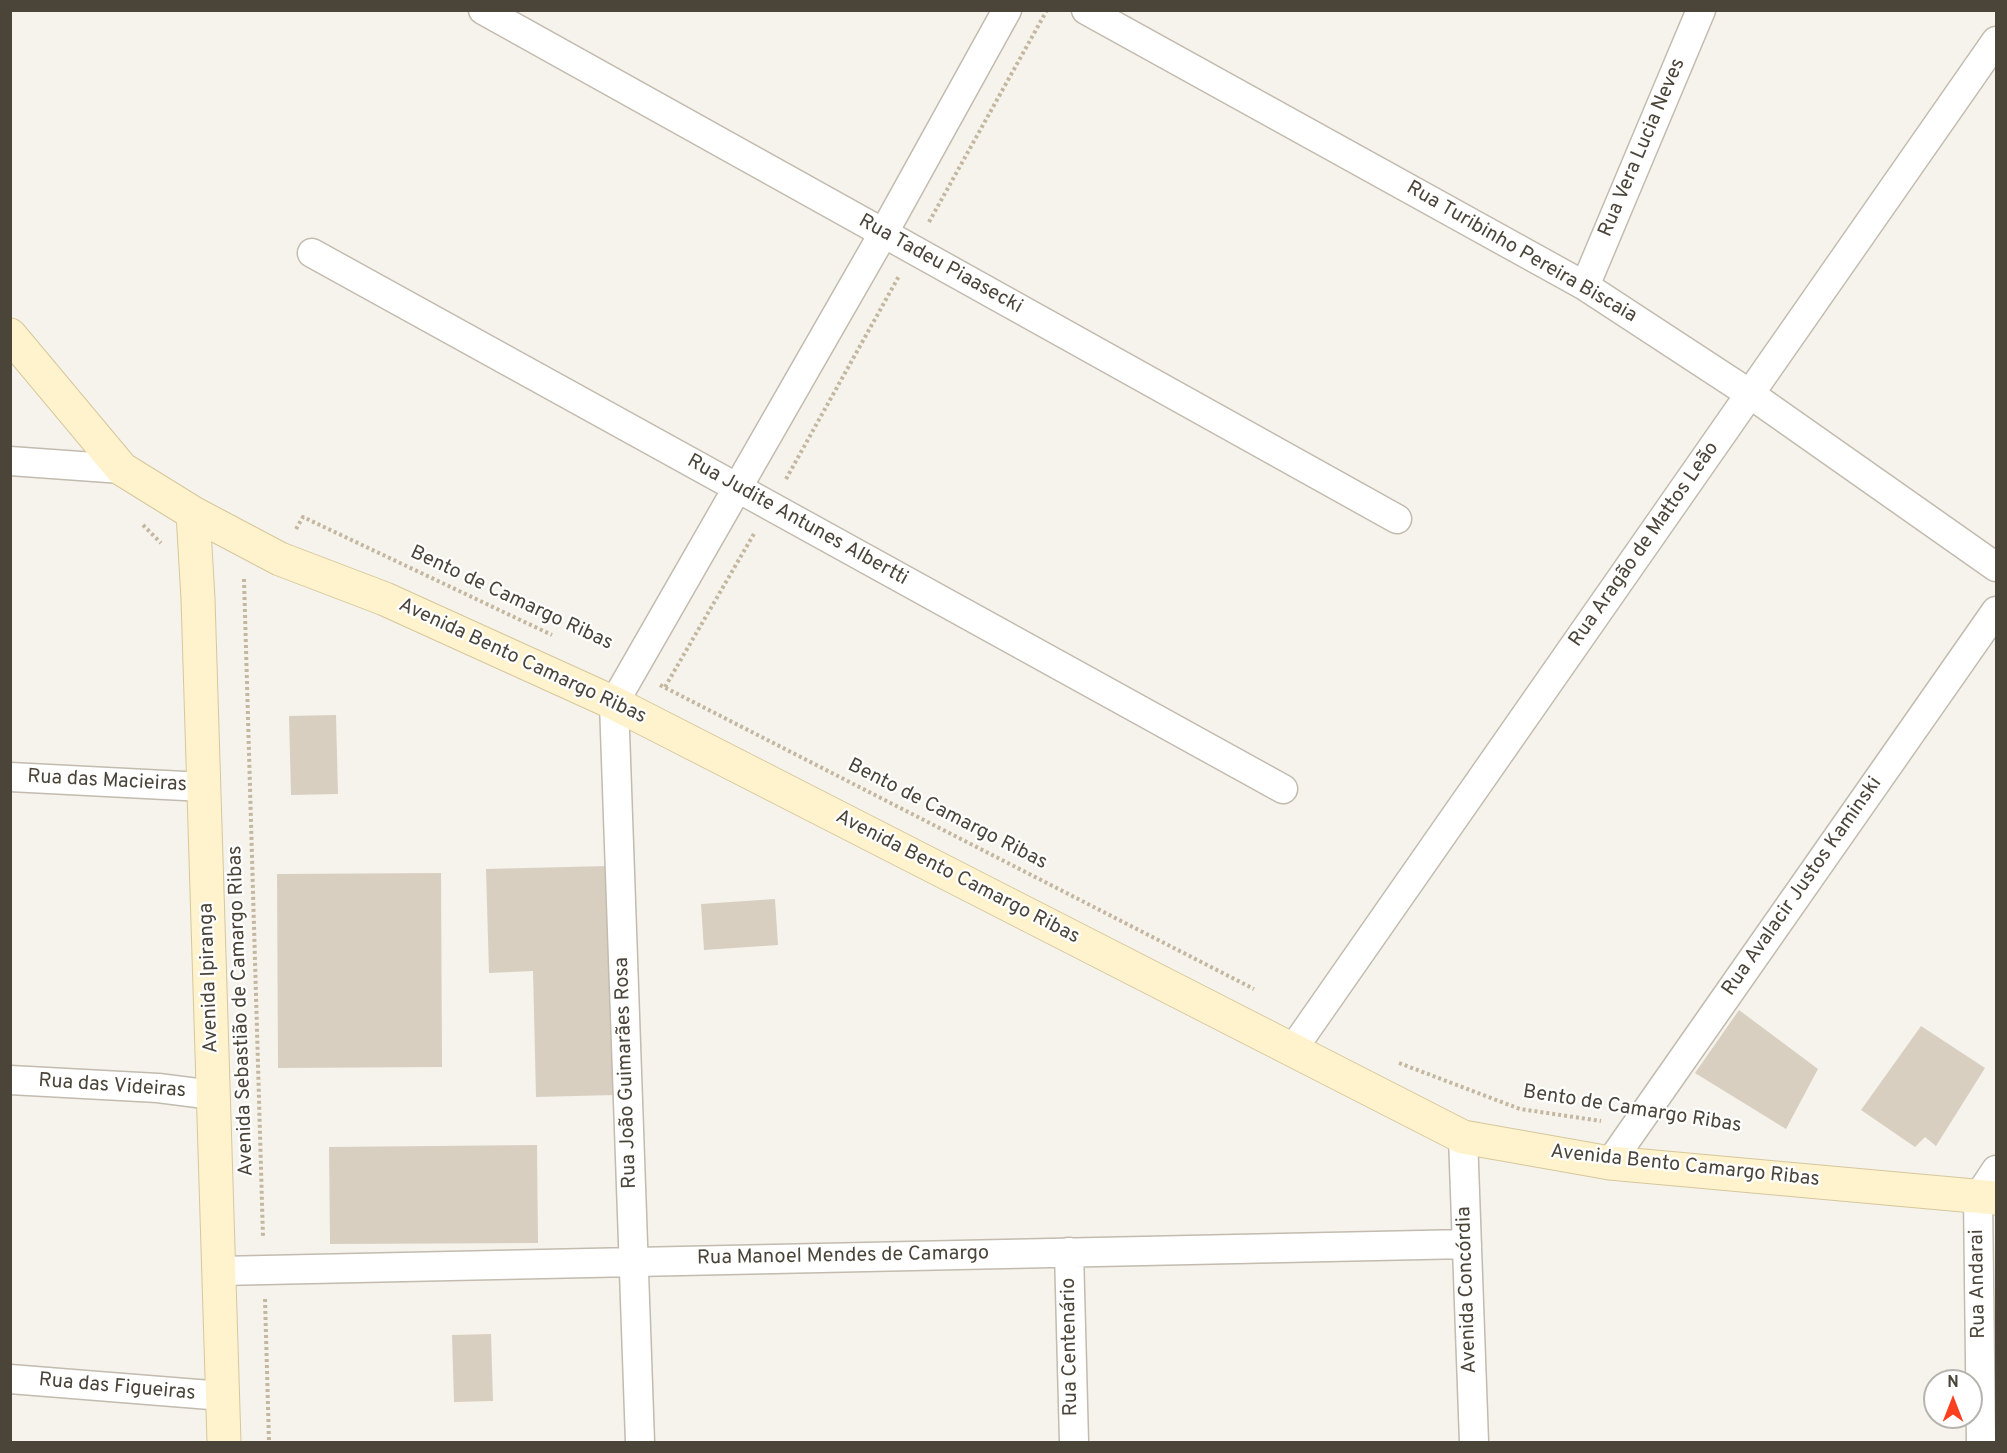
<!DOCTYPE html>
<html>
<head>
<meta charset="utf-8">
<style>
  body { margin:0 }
  #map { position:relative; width:2007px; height:1453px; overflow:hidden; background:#f6f3ec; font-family:Overpass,sans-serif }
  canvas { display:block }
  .frame { position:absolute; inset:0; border:12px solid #4b4439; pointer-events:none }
  .north { position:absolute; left:1923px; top:1369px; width:60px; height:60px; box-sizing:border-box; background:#fff; border:2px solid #b7b4b0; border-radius:50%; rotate:0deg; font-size:16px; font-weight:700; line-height:24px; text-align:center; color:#4b4439 }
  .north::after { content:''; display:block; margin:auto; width:21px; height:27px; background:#fc3f1d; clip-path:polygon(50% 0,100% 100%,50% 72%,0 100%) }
</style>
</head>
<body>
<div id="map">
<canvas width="2007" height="1453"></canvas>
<div class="frame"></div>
<div class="north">N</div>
</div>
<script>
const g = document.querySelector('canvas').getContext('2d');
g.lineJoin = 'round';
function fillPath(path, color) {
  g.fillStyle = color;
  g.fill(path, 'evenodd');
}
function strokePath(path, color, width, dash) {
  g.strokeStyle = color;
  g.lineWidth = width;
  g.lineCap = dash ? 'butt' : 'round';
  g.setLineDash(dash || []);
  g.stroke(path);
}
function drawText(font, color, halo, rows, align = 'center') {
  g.font = font + ' Overpass,sans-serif';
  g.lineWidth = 4.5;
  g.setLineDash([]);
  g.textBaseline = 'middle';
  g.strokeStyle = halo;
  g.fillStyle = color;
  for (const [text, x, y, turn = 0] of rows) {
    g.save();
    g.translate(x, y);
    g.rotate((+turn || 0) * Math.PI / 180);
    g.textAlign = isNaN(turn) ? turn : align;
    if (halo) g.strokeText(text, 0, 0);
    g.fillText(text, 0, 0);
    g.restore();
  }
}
const building = new Path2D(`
  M336 715 338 794 291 795 289 716Z
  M608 866 615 1095 536 1097 533 971 489 973 486 869Z
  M441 873 442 1067 278 1068 277 874Z
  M775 899 778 945 704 950 701 904Z
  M1739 1010 1818 1069 1786 1129 1695 1073Z
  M1921 1026 1985 1068 1936 1146 1925 1137 1915 1147 1861 1110Z
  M537 1145 538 1243 330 1244 329 1147Z
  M491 1334 493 1401 454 1402 452 1335Z`);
const path = new Path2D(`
  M929 222 1047 10
  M786 479 899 276
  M143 525 161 543
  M296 529 303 517 552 635
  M244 579 263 1238
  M660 685 1254 989
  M665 687 755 532
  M1399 1063 1520 1109 1601 1121
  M265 1299 269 1442`);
const street = new Path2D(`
  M483 10 1397 519
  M1086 10 1585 286 1750 394 1996 567
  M312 253 1283 789
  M1585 286 1701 10
  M10 461 122 469
  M10 777 204 787
  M1293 1049 1996 41
  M10 1080 158 1088 213 1095
  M1463 1137 1474 1442
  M1610 1163 1996 611
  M1069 1252 1074 1442
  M219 1271 1467 1244
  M10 1379 223 1396
  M640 1442 614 703 883 234 1007 10
  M1981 1442 1978 1197 1996 1170`);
const secondary = new Path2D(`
  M10 335 122 469 193 513 280 559 385 599 614 703 1463 1137 1610 1163 1996 1198
  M193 513 198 599 224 1442`);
const streetNames = [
  ["Rua Vera Lucia Neves",1643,148,-67],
  ["Rua Turibinho Pereira Biscaia",1521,253,30],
  ["Rua Tadeu Piaasecki",940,265,29],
  ["Rua Judite Antunes Albertti",797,521,29],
  ["Rua Aragão de Mattos Leão",1645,545,-55],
  ["Bento de Camargo Ribas",511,599,25],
  ["Avenida Bento Camargo Ribas",522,662,25],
  ["Rua das Macieiras",107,782,3],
  ["Bento de Camargo Ribas",947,815,27],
  ["Avenida Bento Camargo Ribas",957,878,27],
  ["Rua Avalacir Justos Kaminski",1803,887,-55],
  ["Avenida Ipiranga",210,978,-92],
  ["Avenida Sebastião de Camargo Ribas",242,1011,-92],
  ["Rua João Guimarães Rosa",627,1073,-92],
  ["Rua das Videiras",112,1087,4],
  ["Bento de Camargo Ribas",1632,1110,9],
  ["Avenida Bento Camargo Ribas",1685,1167,6],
  ["Rua Manoel Mendes de Camargo",843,1257,-1],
  ["Rua Andarai",1979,1284,-91],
  ["Avenida Concórdia",1468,1290,-92],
  ["Rua Centenário",1071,1347,-91],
  ["Rua das Figueiras",117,1388,5]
];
fillPath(building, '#d8cfc1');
strokePath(street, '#c2bbae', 31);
strokePath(secondary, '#d6c79b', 35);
strokePath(path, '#c4b79f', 4, [3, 3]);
strokePath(street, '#fff', 28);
strokePath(secondary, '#fff3cd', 33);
drawText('20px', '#4b4439', '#fff', streetNames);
</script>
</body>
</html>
